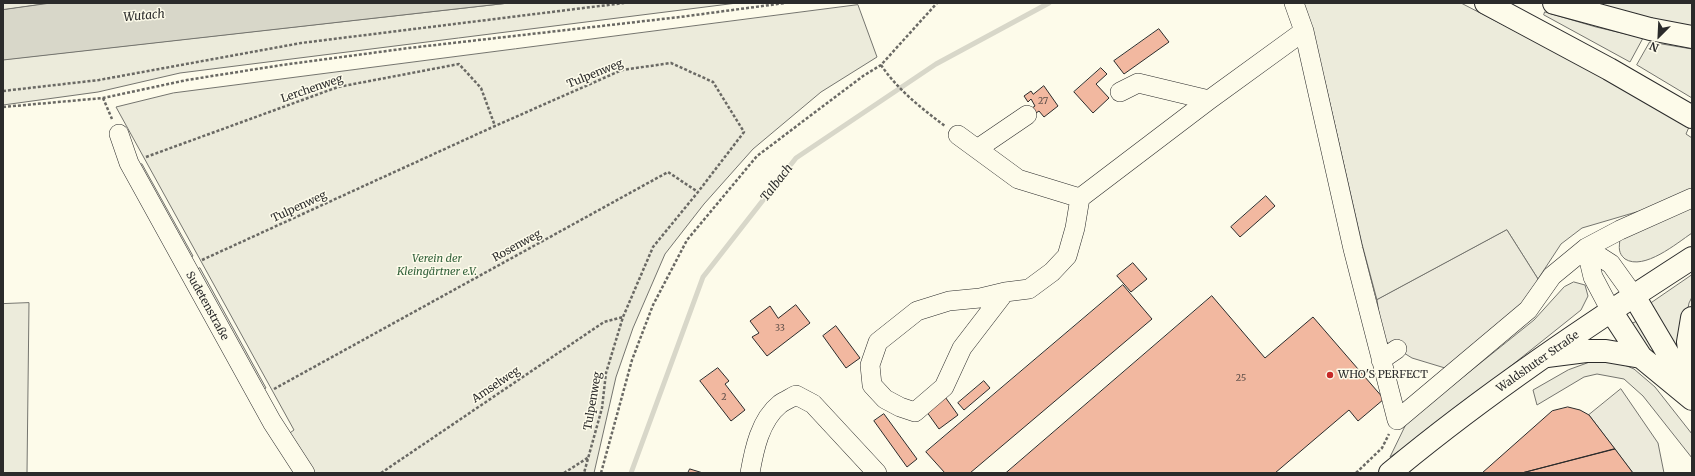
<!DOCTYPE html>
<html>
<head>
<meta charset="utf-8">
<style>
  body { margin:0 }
  #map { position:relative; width:1695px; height:476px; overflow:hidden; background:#fdfbea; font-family:Merriweather,serif }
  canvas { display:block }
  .frame { position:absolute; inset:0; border:4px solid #2b2b2b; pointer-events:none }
  .north { position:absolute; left:1639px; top:16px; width:40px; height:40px; -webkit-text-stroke:3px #fdfbea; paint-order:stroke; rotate:204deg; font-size:11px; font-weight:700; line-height:16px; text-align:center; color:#2b2b2b }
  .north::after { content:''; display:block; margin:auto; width:14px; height:18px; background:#2b2b2b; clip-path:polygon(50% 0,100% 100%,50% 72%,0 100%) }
</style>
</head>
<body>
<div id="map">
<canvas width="1695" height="476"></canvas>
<div class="frame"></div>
<div class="north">N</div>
</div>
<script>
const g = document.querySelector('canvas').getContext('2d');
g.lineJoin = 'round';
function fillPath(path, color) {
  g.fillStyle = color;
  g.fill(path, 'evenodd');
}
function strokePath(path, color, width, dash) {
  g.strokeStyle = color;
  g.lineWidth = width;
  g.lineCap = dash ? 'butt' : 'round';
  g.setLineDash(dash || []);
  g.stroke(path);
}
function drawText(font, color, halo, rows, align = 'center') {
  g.font = font + ' Merriweather,serif';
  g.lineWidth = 3;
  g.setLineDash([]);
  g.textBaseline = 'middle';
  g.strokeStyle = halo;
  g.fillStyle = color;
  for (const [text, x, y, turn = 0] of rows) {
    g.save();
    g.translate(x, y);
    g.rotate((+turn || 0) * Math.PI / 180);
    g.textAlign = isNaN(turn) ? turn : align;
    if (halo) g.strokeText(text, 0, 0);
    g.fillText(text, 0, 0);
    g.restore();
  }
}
const green = new Path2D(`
  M3 3H51L3 10Z
  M509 3H737L180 73 98 92 3 105V60Z
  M1303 3H1461L1573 61 1689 127 1686 134 1692 138V193L1667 203 1582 228 1561 244 1538 279 1507 230 1377 300 1362 244 1325 82Z
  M1588 3H1692V27L1647 18Z
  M858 5 877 57 821 92 753 149 704 204 665 254 633 328 616 377 594 473H308L284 437 294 430 116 107 173 93Z
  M1545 12 1596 27 1643 38 1630 62 1544 15Z
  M1650 42 1692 49V98L1637 65Z
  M1692 205V233C1677 243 1644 271 1625 259 1618 253 1619 248 1620 239Z
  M1692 275V297L1689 303 1682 340 1685 369 1647 306Z
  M1574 282 1585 285 1588 296 1581 310 1427 433 1390 457 1407 422 1534 320 1564 287Z
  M29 303 27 473H3V304Z
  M1636 322 1643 327 1664 372 1631 324Z
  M1593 361 1620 363 1634 369 1655 387 1692 434V458L1643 396 1624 379 1597 374 1584 377 1537 405 1533 390 1568 370Z`);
const parking = new Path2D(`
  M142 164 193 256 188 259 137 167Z
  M1507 230 1538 279 1527 304 1445 368 1412 358 1383 340 1377 300Z
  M200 268 266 388 261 391 195 271Z
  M1621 389 1658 443 1664 473H1633L1589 415Z`);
const water = new Path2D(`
  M51 3H509L3 60V10Z`);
const stream = new Path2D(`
  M631 473 703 277 796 158 936 64 1049 3`);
const building = new Path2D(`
  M1159 29 1169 42 1124 74 1114 61Z
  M1101 68 1107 74 1096 84 1109 98 1093 113 1074 92Z
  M1044 86 1058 106 1044 117 1039 111 1036 113 1032 108 1035 106 1031 99 1028 102 1024 96 1031 91 1033 94Z
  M1266 196 1275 206 1240 237 1231 227Z
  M1133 263 1147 279 1131 292 1117 276Z
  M1123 285 1152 319 970 473H945L926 452Z
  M1212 296 1265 358 1313 317 1384 399 1358 421 1349 410 1275 473H1006Z
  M796 305 810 323 767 356 752 337 759 333 750 321 770 306 778 318Z
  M836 326 860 358 846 368 823 336Z
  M718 368 729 381 725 384 745 410 731 421 700 381Z
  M984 381 990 388 964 410 958 403Z
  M943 394 958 415 939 429 924 408Z
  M1568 407 1580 410 1589 415 1615 449 1522 473H1482L1552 411Z
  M884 414 917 459 907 467 874 421Z
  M1615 449 1633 473H1522Z
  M690 469 703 473H688Z`);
const path = new Path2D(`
  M881 65C898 90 921 108 945 126
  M3 91 99 80 301 43 624 3
  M103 98 112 119
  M3 107 103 98 187 80 282 65 409 48 680 17 785 3
  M146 157 338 87 459 64 481 88 495 126
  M202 260 495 126 622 70 671 63 713 82 744 132 698 192 653 247 623 317 606 373 602 408 584 473
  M274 389 668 172 698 192
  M381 473 604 322 623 317
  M564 473 589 457
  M601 473 632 360 653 305 687 240 757 156 863 76 881 65 937 3
  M1356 473 1382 448 1389 434`);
const minor = new Path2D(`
  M1294 3 1304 31 1353 249 1397 420 1528 310 1552 276 1586 248 1620 230 1692 198
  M1120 92 1138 83 1209 100
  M119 134 129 163 272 422 305 473
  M958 135 1018 179 1080 198 1209 100 1304 31
  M977 149 1027 115
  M1586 248 1611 264 1634 296
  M1586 248 1593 277 1611 311
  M1005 292 962 348 944 387 915 412 900 407 885 399 872 385 870 365 878 342 917 311 949 301 980 298 1005 292 1029 289 1052 272 1067 256 1075 228 1080 198
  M1381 360 1397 349
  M750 473C754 450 760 420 780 404 784 401 791 398 796 395L813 404 877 473`);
const major = new Path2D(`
  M1390 473C1485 394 1588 325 1692 258`);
const highway = new Path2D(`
  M1486 3 1609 69 1692 117
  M1554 3 1650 29 1692 37
  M1634 296 1690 391
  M1611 311 1641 357 1692 399
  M1692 318 1688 342 1692 368
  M1547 356 1586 351H1606L1641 357`);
const markers = [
  [1330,375,4,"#c62828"]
];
const numberNames = [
  ["27",1043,101],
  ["33",780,328],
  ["25",1241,378],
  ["2",724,397]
];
const streetNames = [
  ["Tulpenweg",595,74,-22],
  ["Lerchenweg",312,89,-19],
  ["Tulpenweg",299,207,-25],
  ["Rosenweg",517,246,-29],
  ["Sudetenstraße",207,306,61],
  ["Waldshuter Straße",1538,362,-35],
  ["Amselweg",496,385,-34],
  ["Tulpenweg",593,401,-80]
];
const parkNames = [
  ["Verein der",437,259],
  ["Kleingärtner e.V.",437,272]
];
const poiNames = [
  ["WHO'S PERFECT",1338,375]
];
const waterNames = [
  ["Wutach",144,16,-5],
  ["Talbach",777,183,-52]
];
fillPath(green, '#ecebdb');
strokePath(green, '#74746e', 1);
fillPath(parking, '#eceadb');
strokePath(parking, '#74746e', 1);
fillPath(water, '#d8d7c9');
strokePath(water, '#74746e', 1);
strokePath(stream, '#d8d7c9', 5);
fillPath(building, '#f2b8a0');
strokePath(building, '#2b2b2b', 1);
strokePath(minor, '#2b2b2b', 20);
strokePath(major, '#2b2b2b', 24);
strokePath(highway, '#2b2b2b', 24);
strokePath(path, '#6a6964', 2.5, [3, 2]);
strokePath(minor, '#fdfbea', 19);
strokePath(major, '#fdfbea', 22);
strokePath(highway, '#fdfbea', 22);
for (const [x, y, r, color] of markers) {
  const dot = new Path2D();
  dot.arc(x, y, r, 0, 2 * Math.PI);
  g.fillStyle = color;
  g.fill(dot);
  strokePath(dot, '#fdfbea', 1.5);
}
drawText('9px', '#5d4e48', null, numberNames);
drawText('11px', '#2b2b2b', '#fdfbea', streetNames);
drawText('italic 11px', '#34623c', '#fdfbea', parkNames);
drawText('11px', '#2b2b2b', '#fdfbea', poiNames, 'left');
drawText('italic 12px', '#2b2b2b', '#fdfbea', waterNames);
</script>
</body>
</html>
